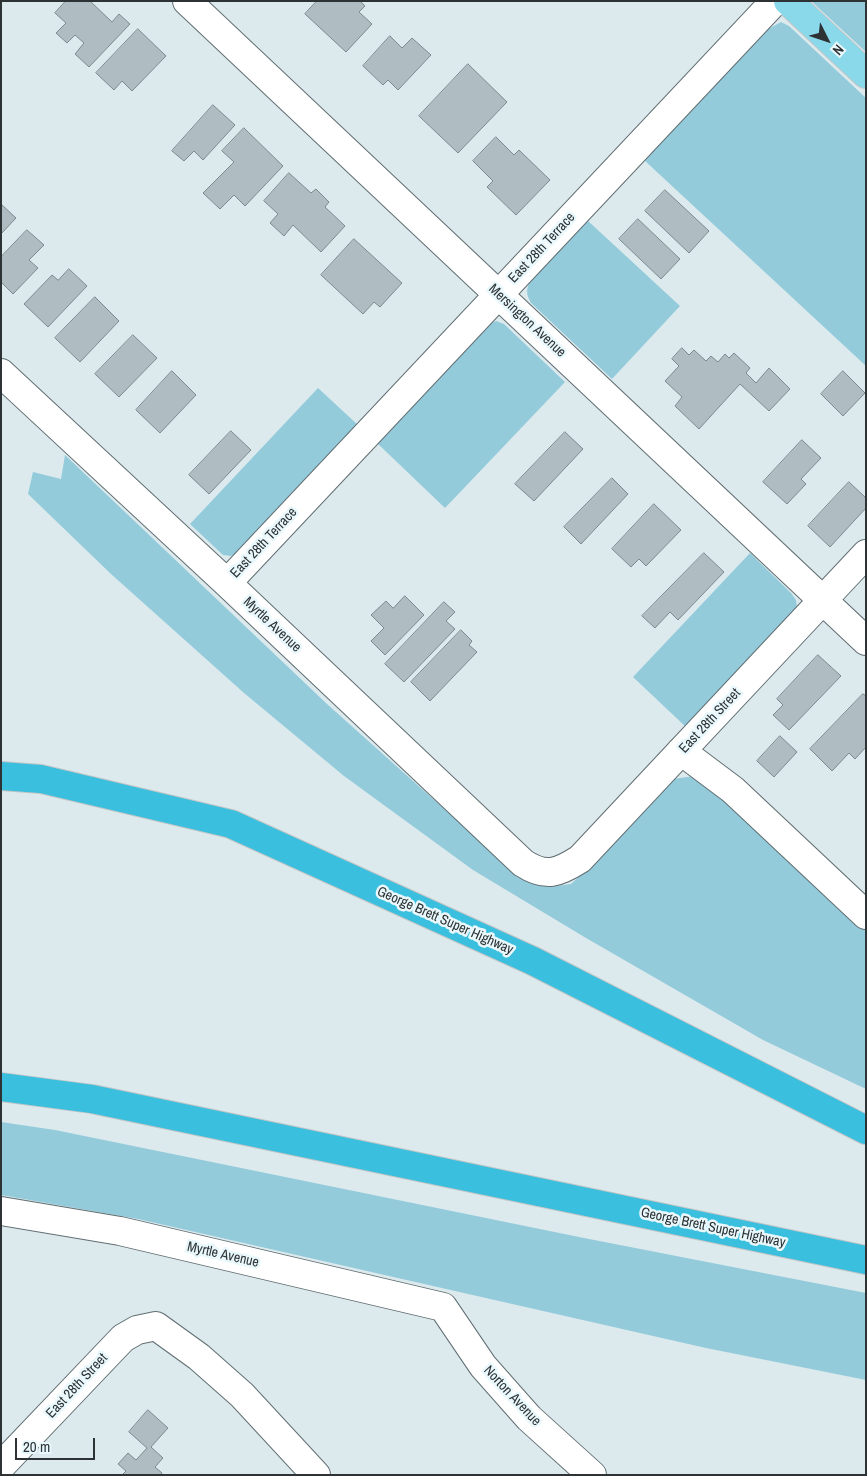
<!DOCTYPE html>
<html>
<head>
<meta charset="utf-8">
<style>
  body { margin:0 }
  #map { position:relative; width:867px; height:1476px; overflow:hidden; background:#dceaee; font-family:"Archivo Narrow",sans-serif }
  canvas { display:block }
  .frame { position:absolute; inset:0; border:2px solid #2d3234; pointer-events:none }
  .north { position:absolute; left:802px; top:15px; width:50px; height:50px; -webkit-text-stroke:4px #e9f8fc; paint-order:stroke; rotate:131deg; font-size:14px; font-weight:700; line-height:20px; text-align:center; color:#2d3234 }
  .north::after { content:''; display:block; margin:auto; width:18px; height:22px; background:#2d3234; clip-path:polygon(50% 0,100% 100%,50% 72%,0 100%) }
  .scale { position:absolute; left:15px; top:1438px; width:80px; height:22px; box-sizing:border-box; border:2px solid #2d3234; border-top:0; padding-left:6px; font-size:15px; line-height:18px; white-space:nowrap; color:#2d3234; -webkit-text-stroke:4px #e9f8fc; paint-order:stroke }
</style>
</head>
<body>
<div id="map">
<canvas width="867" height="1476"></canvas>
<div class="frame"></div>
<div class="north">N</div>
<div class="scale">20 m</div>
</div>
<script>
const g = document.querySelector('canvas').getContext('2d');
g.lineJoin = 'round';
function fillPath(path, color) {
  g.fillStyle = color;
  g.fill(path, 'evenodd');
}
function strokePath(path, color, width, dash) {
  g.strokeStyle = color;
  g.lineWidth = width;
  g.lineCap = dash ? 'butt' : 'round';
  g.setLineDash(dash || []);
  g.stroke(path);
}
function drawText(font, color, halo, rows, align = 'center') {
  g.font = font + ' "Archivo Narrow",sans-serif';
  g.lineWidth = 5;
  g.setLineDash([]);
  g.textBaseline = 'middle';
  g.strokeStyle = halo;
  g.fillStyle = color;
  for (const [text, x, y, turn = 0] of rows) {
    g.save();
    g.translate(x, y);
    g.rotate((+turn || 0) * Math.PI / 180);
    g.textAlign = isNaN(turn) ? turn : align;
    if (halo) g.strokeText(text, 0, 0);
    g.fillText(text, 0, 0);
    g.restore();
  }
}
const green = new Path2D(`
  M811 1H866V52Z
  M781 22 789 26 866 98V366L644 160 765 31Z
  M587 220 680 306 612 379 531 303C526 294 526 290 530 281Z
  M496 321 504 324 565 382 445 508 376 442 486 326Z
  M318 388 358 425 240 550 231 556 223 555 190 524Z
  M65 455 327 704 518 875 548 887 571 884 595 862 673 779 694 776 717 789 866 928V1089L763 1040 586 938 473 870 344 776 244 693 111 574 28 494 33 472 61 479Z
  M750 553 791 593 796 600 797 607 687 728 633 677Z
  M1 1122 55 1130 584 1238 866 1293V1380L706 1348 138 1219 1 1195Z`);
const building = new Path2D(`
  M66 1H90L112 22 119 14 130 24 89 67 75 54 84 43 75 35 67 43 56 33 66 23 55 13Z
  M317 1H360L365 6 359 12 372 24 346 52 305 14Z
  M138 29 166 56 132 91 122 81 114 90 96 73Z
  M390 36 402 48 412 38 431 55 398 90 388 80 383 85 363 66Z
  M468 64 507 102 458 153 419 116Z
  M213 105 235 125 203 160 194 151 184 161 172 151Z
  M244 128 283 166 245 206 234 195 220 209 203 193 234 162 222 151Z
  M496 137 514 155 519 150 550 180 516 215 487 187 493 181 473 161Z
  M289 173 311 193 316 189 329 202 325 207 345 226 321 252 293 225 284 236 270 223 278 214 264 201Z
  M665 190 709 231 689 253 645 211Z
  M1 204 16 218 1 234Z
  M638 219 680 259 661 279 619 239Z
  M27 230 44 245 29 260 38 268 13 294 1 282V257Z
  M354 239 402 283 380 307 374 302 363 314 321 275Z
  M69 269 87 286 48 327 24 304 52 275 58 280Z
  M95 297 119 321 80 362 55 338Z
  M133 335 157 358 119 397 95 374Z
  M682 348 689 355 694 350 706 361 711 356 718 362 725 354 729 358 734 353 750 368 746 373 756 383 769 368 790 389 769 411 740 384 699 429 675 406 682 397 665 381 679 366 672 359Z
  M172 371 196 395 160 433 136 410Z
  M843 371 865 393 843 416 821 394Z
  M231 431 251 450 209 494 189 475Z
  M565 432 583 449 534 501 515 484Z
  M802 440 821 458 801 479 806 484 787 504 763 482Z
  M612 478 628 494 581 544 564 527Z
  M849 482 866 498V508L830 547 808 526Z
  M654 504 681 530 646 566 639 559 631 567 612 549Z
  M704 553 724 572 678 620 670 612 655 628 642 616Z
  M405 596 424 615 385 655 371 641 384 628 371 615 386 601 393 608Z
  M444 602 455 612 446 621 455 629 404 682 385 664Z
  M461 630 472 641 469 645 477 652 430 701 411 682Z
  M818 655 841 676 789 730 773 715 783 705 777 699Z
  M863 694 866 696V747L855 759 849 753 832 771 810 749Z
  M780 736 797 752 774 777 757 761Z
  M148 1410 168 1428 151 1447 163 1458 155 1467 162 1473 161 1475H122L126 1471 118 1464 128 1453 136 1460 147 1448 129 1432Z`);
const minor = new Path2D(`
  M187 1 866 641
  M1 373 227 583 523 863C546 878 558 873 580 859L866 554
  M227 583 775 1
  M681 751 733 790 866 915
  M1 1211 120 1231 443 1307 483 1366 529 1418 592 1475
  M1 1466 123 1338 137 1330 156 1326 199 1357 242 1395 316 1475`);
const major = new Path2D(`
  M788 1 866 74`);
const highway = new Path2D(`
  M1 776 41 779 231 824 533 961 866 1130
  M1 1087 92 1099 866 1260`);
const streetNames = [
  ["East 28th Terrace",542,248,-47],
  ["Mersington Avenue",527,321,43],
  ["East 28th Terrace",264,543,-47],
  ["Myrtle Avenue",272,625,43],
  ["East 28th Street",710,721,-47],
  ["George Brett Super Highway",445,921,24],
  ["George Brett Super Highway",713,1228,12],
  ["Myrtle Avenue",223,1255,13],
  ["East 28th Street",77,1386,-47],
  ["Norton Avenue",512,1396,47]
];
fillPath(green, '#94cbdb');
fillPath(building, '#afbcc1');
strokePath(building, '#7c8a8d', 1);
strokePath(minor, '#616e72', 30);
strokePath(major, '#c4c6c6', 30);
strokePath(highway, '#c4c6c6', 30);
strokePath(minor, '#fff', 28);
strokePath(major, '#89d9eb', 28);
strokePath(highway, '#3bbfde', 28);
drawText('14px', '#2d3234', '#e9f8fc', streetNames);
</script>
</body>
</html>
